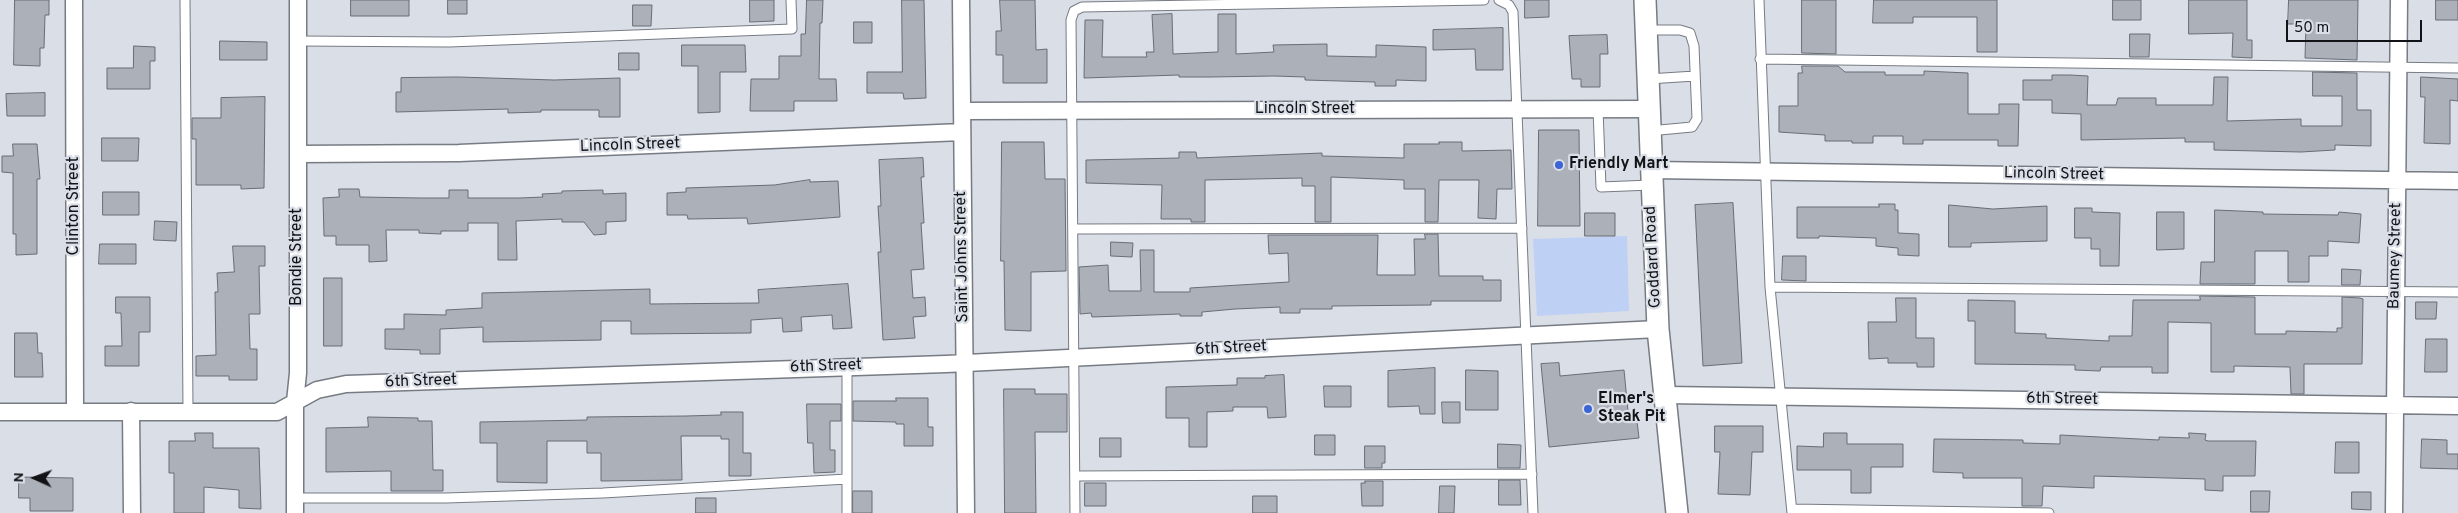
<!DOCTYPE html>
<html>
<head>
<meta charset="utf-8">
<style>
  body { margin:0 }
  #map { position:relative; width:2458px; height:513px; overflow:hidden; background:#dadee7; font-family:Overpass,sans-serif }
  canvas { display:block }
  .north { position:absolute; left:10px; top:453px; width:50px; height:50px; -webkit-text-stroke:4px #dadee7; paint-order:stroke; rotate:272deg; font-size:14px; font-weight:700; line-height:20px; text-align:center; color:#111316 }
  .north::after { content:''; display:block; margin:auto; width:18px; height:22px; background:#111316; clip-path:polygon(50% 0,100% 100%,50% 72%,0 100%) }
  .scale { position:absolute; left:2286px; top:20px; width:136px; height:22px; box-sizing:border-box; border:2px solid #111316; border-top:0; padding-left:6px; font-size:15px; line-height:18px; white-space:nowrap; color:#111316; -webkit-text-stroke:4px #dadee7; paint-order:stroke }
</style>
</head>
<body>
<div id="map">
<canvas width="2458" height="513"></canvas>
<div class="north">N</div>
<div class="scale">50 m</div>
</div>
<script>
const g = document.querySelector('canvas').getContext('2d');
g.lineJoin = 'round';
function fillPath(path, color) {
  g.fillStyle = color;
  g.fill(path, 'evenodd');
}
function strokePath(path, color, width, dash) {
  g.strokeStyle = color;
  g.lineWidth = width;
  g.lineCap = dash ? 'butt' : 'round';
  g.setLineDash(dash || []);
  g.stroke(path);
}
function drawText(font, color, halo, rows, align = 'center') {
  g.font = font + ' Overpass,sans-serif';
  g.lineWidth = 4.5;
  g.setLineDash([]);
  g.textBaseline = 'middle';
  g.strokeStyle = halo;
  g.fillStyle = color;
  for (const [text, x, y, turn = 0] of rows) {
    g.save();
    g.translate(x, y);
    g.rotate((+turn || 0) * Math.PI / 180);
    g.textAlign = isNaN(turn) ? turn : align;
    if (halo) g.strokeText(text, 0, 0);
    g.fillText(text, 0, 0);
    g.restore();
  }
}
const green = new Path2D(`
  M1627 236 1629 311 1537 316 1533 239Z`);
const building = new Path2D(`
  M15 0H49V15H45L44 48H40V66L14 65Z
  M351 0H409V16H351Z
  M448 0H467V14H448Z
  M750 0H774V21L750 22Z
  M807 0H823L822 23H820L819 79H836L837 101H794V111H750L751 79H779V56H801V34H805Z
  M902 0H924L926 98 904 99 903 93H867V72H902Z
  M1000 0H1035L1036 50 1047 49V83H1003V55H996V31H1001Z
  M1525 0H1549V17L1525 18Z
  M1802 0H1836V54L1802 53Z
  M1874 0H1997V52H1977V17H1913V23H1873Z
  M2113 0H2141V20H2113Z
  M2189 0H2247V40H2252V58L2232 57 2233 33 2189 34Z
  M2289 0H2358L2357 60 2305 58 2306 24H2288Z
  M2436 0H2458V20H2436Z
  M633 5H652L651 26H633Z
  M1172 14 1173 54 1218 52V14H1236V54L1274 52 1273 45 1327 44V56L1376 57V45L1426 47V81L1396 80V86H1375V82L1305 80V77L1274 76 1211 77H1179V75L1084 78 1085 20H1103L1102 57H1147L1146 52H1154L1152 15Z
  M854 22H872V43H854Z
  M1503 28V70H1476L1475 49 1433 50V30Z
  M2130 34H2150L2149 57H2130Z
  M1607 35 1608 54H1600V87H1581V79H1572L1569 36Z
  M220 41 267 42V60H220Z
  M682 45H745L746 72H720V112L698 113V66H682Z
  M134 46 155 47V61H150V89H107V68H133Z
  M619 53H639V70H619Z
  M1802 66H1838L1845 72H1885V75H1924V71L1968 73V114H1999V104H2019L2018 146H1998V140H1923V144H1903V136H1873V143H1852V141H1825V135L1779 132V106H1798V73H1802Z
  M2313 72 2357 73V110H2371V146L2335 145V150L2301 152 2214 150V142H2185V138L2081 140V114L2052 113V100H2023V80H2052V75H2070L2088 76 2087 105H2116L2118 98H2156V105H2213L2214 77H2228L2227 121 2301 119V126H2342V96H2313Z
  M458 77 554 80 620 78V117H599V110H541V112L508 113V109L396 112V92H401V78Z
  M2421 77 2458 79V101L2450 100V144L2424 143 2425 97H2421Z
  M45 93V116H7L6 94Z
  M265 97 264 188 241 189V185H196V139H192V118H221V98Z
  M1539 130H1579L1580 226H1538Z
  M102 138H139L138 161H102Z
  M1002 142H1044L1045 179H1065L1066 271 1031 272V331L1005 330 1004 261H1001Z
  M1439 142H1462V151L1511 150 1512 189H1497L1496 219 1478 218 1479 180H1439L1438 222H1425V189H1404V180L1331 177V222H1315V186H1302V178L1205 180V222H1191V219H1161L1162 185 1086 183V160L1179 158V152H1196L1197 158 1322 153V156L1404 158V144H1439Z
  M13 144H37L40 179H37V254L16 255V234H13V173L2 172V156H13Z
  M923 158 924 177H921L924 223H921L924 269 911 270 913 298 925 297 926 316 913 317 915 338 883 340 878 252H881L878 206H881L879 160Z
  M810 180V182L838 181 840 217 748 224 747 218 688 219 687 215H667V193L686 192V188L774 185Z
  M339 189H359L360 197 420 198H449V190H468V198H520L543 197 542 194 562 193V191L603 190V194L626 193V221L606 222V234L594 235 584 222H562V219L516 221 517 260H498V223H468V231H441V234L419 233V230H386L387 261 369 262V245H336V236H324L323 198 339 197Z
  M103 192H139V215H103Z
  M1733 203 1742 363 1703 366 1695 205Z
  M1879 204H1895V210H1898V233L1919 234V256L1898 255V248L1876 246V238L1819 236V238H1797V207H1879Z
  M1949 205 1993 209 2047 206V241L1971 243V247H1949Z
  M2075 208H2092V212L2120 213 2119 266H2100V249H2091V238H2075Z
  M2215 210 2263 212V214L2338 215 2339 212 2361 214 2359 243 2328 241V256H2309V282H2288V251H2255V284H2200L2201 262H2214Z
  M2157 212H2184V249L2157 250Z
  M1585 213H1615V236H1585Z
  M155 221 177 222 176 241 154 240Z
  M1425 234H1438L1439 276H1483V280H1501V301H1431V305L1332 306V309H1300V313H1280V307L1235 309 1202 312V316H1180V314L1092 317 1091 313 1080 314 1079 267 1108 265 1109 291H1141L1140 250H1154V292H1190V288L1289 282 1288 253 1269 254 1268 235H1378L1377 275H1415L1414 239H1425Z
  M1111 242 1133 243 1132 257 1111 256Z
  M100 244H136V264H99Z
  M233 246H265V266H259L260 314H249L250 349H257V380H229V376H196V356L216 355 215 292H218L217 273 234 272Z
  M1783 256H1806V281L1782 280Z
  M2342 269 2361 270 2360 285H2342Z
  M324 278H342V346H324Z
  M848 284 852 328 833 329 832 315 801 317 802 331 783 332 782 318 751 320V333L631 334V321H601V340L483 342V327L440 329V354H420V350L385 349V329H404V314L446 315V310L482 308V293L650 289V304L759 303 758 290Z
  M2200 296 2255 297V334H2286V331L2337 332V328H2342V297L2360 298 2363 299 2362 364H2304V394H2291L2290 367 2234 366V372H2211V323L2168 322V373H2152V367H2101L2100 371 2075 370V365L1975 364V321H1968V300L2015 301V333L2046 334V338L2109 341V336H2132L2133 300H2200Z
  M116 297H150V332H139V366H105V346H122L121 313H116Z
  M1896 298H1916V338H1934V367H1917V363H1888V358L1869 359 1868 322H1896Z
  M2416 302H2437L2436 319H2416Z
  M15 333H37L38 353H42L43 377H15Z
  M2426 339H2447V372H2425Z
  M1559 363 1560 376 1624 370 1629 421H1637L1639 438 1549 447 1541 364Z
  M1435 368V414H1420L1419 406 1388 407V371Z
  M1466 370 1498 371V410H1466Z
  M1284 375 1286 417 1268 418 1267 407H1233V411L1207 412V447H1189V418H1166V387L1237 385V378H1265V376Z
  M1324 386H1351V407H1325Z
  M1004 389H1035V394H1067V432H1035L1036 513H1005Z
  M896 398H928V427H933V446H904V424H896V422L853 421V401H896Z
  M1442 402H1460V423H1443Z
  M807 404H841V421H830V450H835V472L814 473 813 443H808Z
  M721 412H743V453H751V476H729V439H721V436H681L682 480 601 481V453H587V441H547V483L497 482V443H480V422L587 420V417L686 416 721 415Z
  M368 417 418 418V421H432L433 470H443V491H391V471L326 472V428L368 427Z
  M1715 426H1763V452H1752L1750 495 1718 494 1720 452H1715Z
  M195 433H213V448H259L261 509 239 508V490L204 487V513H174V473H169V441H195Z
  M1824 433H1847V444H1903V467H1871V493H1851V470H1797V446L1823 447Z
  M2189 433 2206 434 2205 440 2208 441H2256L2255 476H2223V491L2205 490V479L2094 476V488L2043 486 2042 506H2022V478H1963V473L1933 472 1934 439 2023 440V443L2060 444V435L2159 440V437L2189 438Z
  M1315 435H1335V455H1315Z
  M1100 438H1121V457H1100Z
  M2422 439 2447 440V454H2458V469L2421 468Z
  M2336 442H2359V473H2335Z
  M1498 444 1521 445 1520 468H1498Z
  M1365 446H1385V463H1382V468H1365Z
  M19 477 73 478V511H30V498H19Z
  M1499 480H1520L1521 505H1499Z
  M1365 481H1383V506H1362L1361 483H1365Z
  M1085 483H1106V506H1085Z
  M1440 486H1455L1454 513H1439Z
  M853 491H872V513H853Z
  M2251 491H2270L2269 512H2251Z
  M2352 492H2371V510L2352 509Z
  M1253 496H1277V513H1253Z
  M696 498H716V513H696Z`);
const service = new Path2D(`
  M185 0 188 410
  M1499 0 1509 5 1513 12 1533 513
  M1759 0 1770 287 1792 513
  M1646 30H1680L1690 33 1694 46 1697 119 1692 127 1649 131
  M298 41 449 42 792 29 791 0
  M1760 59 2458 68
  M1648 79 1695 76
  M1598 109 1601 187 1651 185
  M1073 229 1522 228
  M1770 287 2458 292
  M847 366V513
  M1075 476 1532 474
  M294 498H446L603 493 847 479
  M1792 509 2049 513
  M1075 513 1071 20 1074 11 1082 7 1484 0`);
const minor = new Path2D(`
  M74 0 75 411
  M961 0 966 513
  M962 111 1649 109
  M298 154 459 153 962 132
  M1650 170 2458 181
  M1665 395 2458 406
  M131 411 132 513
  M0 412H277L317 390 346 384 946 364 1658 329
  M295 513V402L298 373V0
  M2394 513 2399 0`);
const tertiary = new Path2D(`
  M1645 0 1658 329 1677 513`);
const markers = [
  [1559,165,5,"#3b65d6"],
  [1588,409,5,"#3b65d6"]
];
const streetNames = [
  ["Lincoln Street",1305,110],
  ["Lincoln Street",630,146,-2],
  ["Lincoln Street",2054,175,1],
  ["Clinton Street",75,206,-90],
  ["Baumey Street",2396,256,-89],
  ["Bondie Street",298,257,-90],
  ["Saint Johns Street",963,257,-91],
  ["Goddard Road",1654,257,-93],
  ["6th Street",1231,349,-3],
  ["6th Street",826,367,-2],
  ["6th Street",421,382,-2],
  ["6th Street",2062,400,1]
];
const poiNames = [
  ["Friendly Mart",1569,165],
  ["Elmer's",1598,400],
  ["Steak Pit",1598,418]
];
fillPath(green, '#bfd0f5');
fillPath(building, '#acb0b8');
strokePath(building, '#696d74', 1);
strokePath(service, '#777b83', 11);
strokePath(minor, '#777b83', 19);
strokePath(tertiary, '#777b83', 24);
strokePath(service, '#fff', 9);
strokePath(minor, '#fff', 16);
strokePath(tertiary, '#fff', 21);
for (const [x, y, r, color] of markers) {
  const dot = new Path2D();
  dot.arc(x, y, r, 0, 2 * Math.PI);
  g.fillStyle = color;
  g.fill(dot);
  strokePath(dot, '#dadee7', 2);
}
drawText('16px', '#111316', '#dadee7', streetNames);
drawText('bold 16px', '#111316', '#dadee7', poiNames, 'left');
</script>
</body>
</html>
